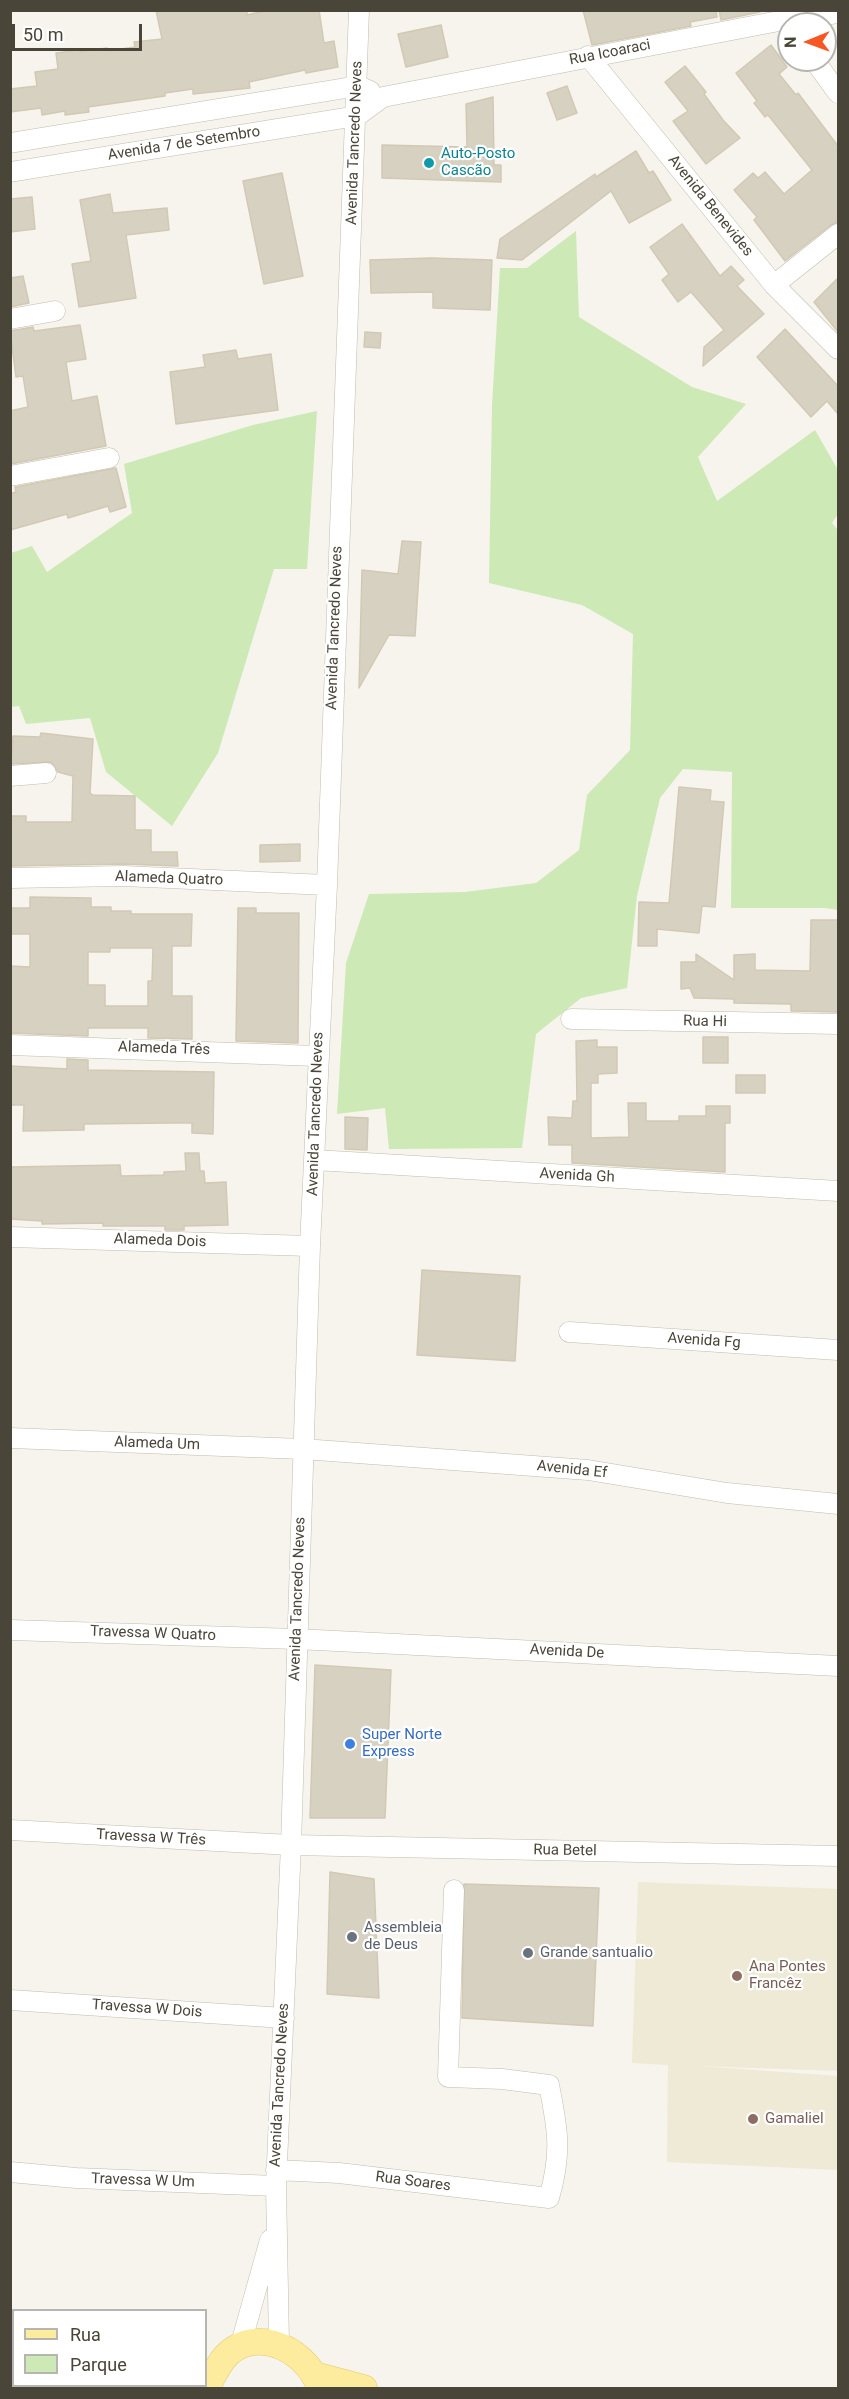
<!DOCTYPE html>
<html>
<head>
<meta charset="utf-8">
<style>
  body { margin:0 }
  #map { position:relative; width:849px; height:2399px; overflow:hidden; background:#f6f4ec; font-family:Roboto,sans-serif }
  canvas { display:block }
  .frame { position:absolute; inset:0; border:12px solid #4a4539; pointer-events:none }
  .legend { position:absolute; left:12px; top:2309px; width:195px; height:78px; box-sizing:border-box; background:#fff; border:2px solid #b7b5b0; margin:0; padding:8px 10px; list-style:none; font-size:18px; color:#4a4539 }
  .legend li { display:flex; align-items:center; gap:12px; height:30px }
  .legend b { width:30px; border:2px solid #b7b5b0 }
  .north { position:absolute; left:777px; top:12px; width:60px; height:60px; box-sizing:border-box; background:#fff; border:2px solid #b7b5b0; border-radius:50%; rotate:269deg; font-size:16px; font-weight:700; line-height:24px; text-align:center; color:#4a4539 }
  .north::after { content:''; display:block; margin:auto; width:21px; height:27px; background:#f75722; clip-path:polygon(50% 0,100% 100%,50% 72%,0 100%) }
  .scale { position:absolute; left:12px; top:24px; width:130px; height:27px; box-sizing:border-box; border:3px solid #4a4539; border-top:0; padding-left:8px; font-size:18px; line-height:21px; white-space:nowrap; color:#4a4539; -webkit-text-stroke:4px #fff; paint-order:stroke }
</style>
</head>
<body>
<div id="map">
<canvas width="849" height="2399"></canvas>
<div class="frame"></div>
<ul class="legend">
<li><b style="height:8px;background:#fdeb9e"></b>Rua</li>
<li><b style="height:16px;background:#cde9b6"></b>Parque</li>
</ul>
<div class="north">N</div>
<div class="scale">50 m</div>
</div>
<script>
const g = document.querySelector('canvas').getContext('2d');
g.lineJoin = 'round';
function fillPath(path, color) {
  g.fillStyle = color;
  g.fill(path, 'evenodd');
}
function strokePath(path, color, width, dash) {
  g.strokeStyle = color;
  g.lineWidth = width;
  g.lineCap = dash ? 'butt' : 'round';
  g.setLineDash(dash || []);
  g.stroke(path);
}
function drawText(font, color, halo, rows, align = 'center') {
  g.font = font + ' Roboto,sans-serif';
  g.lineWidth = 4.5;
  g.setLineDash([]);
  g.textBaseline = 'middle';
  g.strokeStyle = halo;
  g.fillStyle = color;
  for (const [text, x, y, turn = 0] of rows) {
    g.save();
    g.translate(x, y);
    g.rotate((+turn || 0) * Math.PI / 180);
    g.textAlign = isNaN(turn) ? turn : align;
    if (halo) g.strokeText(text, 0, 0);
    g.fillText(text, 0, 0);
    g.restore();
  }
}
const education = new Path2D(`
  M638 1882 838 1889V2071L698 2066 838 2076V2170L667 2162 668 2065 632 2063Z`);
const green = new Path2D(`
  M576 231 579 317 692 387 746 404 698 457 717 501 815 430 838 470V514L832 523 838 530V910L824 908H731L732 772 683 769 660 798 637 896 627 988 581 998 536 1034 522 1148 389 1149 385 1108 337 1114 346 963 369 894 465 892 536 883 579 850 587 795 630 750 633 634 582 605 489 583 492 406 500 268H527Z
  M317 411 307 569H274L218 753 172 826 106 772 90 718 26 724 19 706 11 707V553L32 546 47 572 132 513 124 464 253 425Z`);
const building = new Path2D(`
  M156 10H247V15L268 10H319L324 43 334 41 338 67 306 73 305 70 249 82 250 88 193 94V89L165 93V96L88 107 89 112 65 115V111L42 115 41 108 10 112V89L37 86 35 72 58 69 56 53 80 50V52L107 48 108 51 135 47 134 42 162 39Z
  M583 10H716L717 17 690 22 691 26 592 45Z
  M719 10H760V12L721 20Z
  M441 25 448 57 406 67 398 34Z
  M771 45 787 67 779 74 796 95 798 93 838 146V222L831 225 785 261 754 220 757 217 734 190 753 173 758 178 765 172 784 194 812 170 768 115 765 117 754 103 757 101 736 73Z
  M685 66 706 92 704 94 723 120 740 138 706 164 673 121 688 111 665 82Z
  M567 86 577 113 557 120 547 93Z
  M493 97 494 165H501V182L382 178V145L467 147 466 104Z
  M636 151 649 173 653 171 671 200 629 223 611 191 522 260 497 258 500 239 595 174 596 177Z
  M282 173 303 276 264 284 243 181Z
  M110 194 113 213 167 208 169 230 126 235 136 298 79 307 72 264 91 261 80 200Z
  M32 197 35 229 10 232V199Z
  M682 224 720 276 731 266 744 280 737 286 764 314 703 366 704 347 724 330 691 292 678 302 662 280 669 274 650 247Z
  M431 258 492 260 490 310 433 308V292L371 293 370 260Z
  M23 276 29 303 10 307V278Z
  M838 278V332L814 302Z
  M80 325 86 359 66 362 72 401 97 396 106 446 11 464 10 411 28 407 23 376 16 377 10 331 33 327 34 331Z
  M785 329 838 386V414L827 401 811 417 757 357Z
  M365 332 381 333 380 348 364 347Z
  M236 350 238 359 271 354 278 410 176 424 170 372 205 367 203 355Z
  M116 468 126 507 110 512 108 506 68 518 67 514 10 530V494L16 492 15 487Z
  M402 541 421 542 415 636 389 635 359 688 362 570 398 574Z
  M41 733 93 739 90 793 93 795 135 796V830H151V852H177L178 866 123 864 10 866V816H26V822H72L73 776 58 772 51 762 11 764 13 736 40 737Z
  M679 787 711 790 710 801 724 802 715 907 702 906 699 933 657 929V946H638L639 902 669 903Z
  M300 844V861L260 862V845Z
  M30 897 91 898V907H111V911H131V914H192L191 946H172V996H192V1039L148 1038V1028H88V1036L10 1033V966L30 967V934H10V908H30ZM110 948H153L152 981H148V1006H105V985H88V952H110Z
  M238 908H256V913H299L298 1043 236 1041Z
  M811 920H838V1012L791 1011V1004L734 1003V999L694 998 690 988 681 989V962H696V954L734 980V955L755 954V970L810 971Z
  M703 1037H728V1063H703Z
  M597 1040V1047H617V1073L598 1074V1083H591V1138L629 1137 628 1103H646V1121H679V1116H706V1106H730V1123H725V1172L572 1163V1145H549L548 1117 572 1118 573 1101H577L576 1041Z
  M67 1059 88 1060V1070L214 1072 213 1134 192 1133V1123H170L84 1124V1130L23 1131 24 1105H10V1066L67 1069Z
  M736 1075H765V1093H736Z
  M345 1117 368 1118 367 1150 345 1149Z
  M185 1153H199L200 1171H204L205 1183 226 1182 228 1225 184 1226V1230H165V1226H103V1223L42 1224V1221L10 1219V1167L120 1165 121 1176 164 1175V1172L186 1171Z
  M422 1270 520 1276 515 1361 417 1355Z
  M315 1665 391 1670 385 1818H310Z
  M330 1872 374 1879 379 1998 327 1994Z
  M464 1884 599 1888 593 2026 462 2018Z`);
const minor = new Path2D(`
  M588 56 774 285 838 349
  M814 60 838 93
  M10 143 358 86 370 91
  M10 172 357 116 383 97 784 20 838 13
  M774 285 838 234
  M10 319 55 311
  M10 476 109 458
  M10 776 46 773
  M10 878 123 876 327 885
  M571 1019 838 1024
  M10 1045 317 1056
  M315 1160 838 1191
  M10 1237 310 1246
  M569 1332 838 1350
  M10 1438 303 1449 588 1470 727 1493 838 1504
  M10 1630 296 1639 838 1666
  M10 1830 291 1845 838 1856
  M10 2000 284 2018
  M276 2170 339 2173 549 2198C562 2153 558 2130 549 2085L502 2079 448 2077 454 1890
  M10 2172 76 2178 276 2186
  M279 2344 276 2186 291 1845 310 1246 327 885 359 10
  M240 2347 270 2240`);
const major = new Path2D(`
  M315 2375 364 2388
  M103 2388 142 2386
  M208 2388C209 2381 214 2374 218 2367 244 2321 305 2344 320 2388`);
const markers = [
  [429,163,6,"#0f9aa8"],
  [350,1744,6,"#3f7fe0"],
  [352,1937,6,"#6b7280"],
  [528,1953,6,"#6b7280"],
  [737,1976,6,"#8d6e63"],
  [753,2119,6,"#8d6e63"]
];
const streetNames = [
  ["Rua Icoaraci",610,53,-11],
  ["Avenida Tancredo Neves",355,143,-88],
  ["Avenida 7 de Setembro",184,144,-9],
  ["Avenida Benevides",710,206,51],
  ["Avenida Tancredo Neves",335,628,-88],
  ["Alameda Quatro",169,879,2],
  ["Rua Hi",705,1022,1],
  ["Alameda Três",164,1049,2],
  ["Avenida Tancredo Neves",316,1114,-88],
  ["Avenida Gh",577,1176,3],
  ["Alameda Dois",160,1241,2],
  ["Avenida Fg",704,1341,4],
  ["Alameda Um",157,1444,2],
  ["Avenida Ef",572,1470,6],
  ["Avenida Tancredo Neves",298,1599,-88],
  ["Travessa W Quatro",153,1634,2],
  ["Avenida De",567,1652,3],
  ["Travessa W Três",151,1838,3],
  ["Rua Betel",565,1851,1],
  ["Travessa W Dois",147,2009,4],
  ["Avenida Tancredo Neves",280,2085,-87],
  ["Travessa W Um",143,2181,2],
  ["Rua Soares",413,2182,7]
];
const cultureNames = [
  ["Auto-Posto",441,154],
  ["Cascão",441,171]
];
const shopNames = [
  ["Super Norte",362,1735],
  ["Express",362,1752]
];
const worshipNames = [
  ["Assembleia",364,1928],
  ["de Deus",364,1945],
  ["Grande santualio",540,1953]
];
const educationNames = [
  ["Ana Pontes",749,1967],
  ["Francêz",749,1984],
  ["Gamaliel",765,2119]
];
fillPath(education, '#eeead6');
fillPath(green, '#cde9b6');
fillPath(building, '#d7d1c1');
strokePath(building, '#d2c9b4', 1.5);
strokePath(minor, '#c1bcae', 21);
strokePath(major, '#e3cb6c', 27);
strokePath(minor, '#fff', 20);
strokePath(major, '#fdeb9e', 26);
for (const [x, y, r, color] of markers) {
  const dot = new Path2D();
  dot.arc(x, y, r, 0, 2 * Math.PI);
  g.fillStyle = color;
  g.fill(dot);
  strokePath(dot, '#fff', 2);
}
drawText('15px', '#4a4539', '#fff', streetNames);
drawText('15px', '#0d838f', '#fff', cultureNames, 'left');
drawText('15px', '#366cbe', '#fff', shopNames, 'left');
drawText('15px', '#5b616d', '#fff', worshipNames, 'left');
drawText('15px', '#785e54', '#fff', educationNames, 'left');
</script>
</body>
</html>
